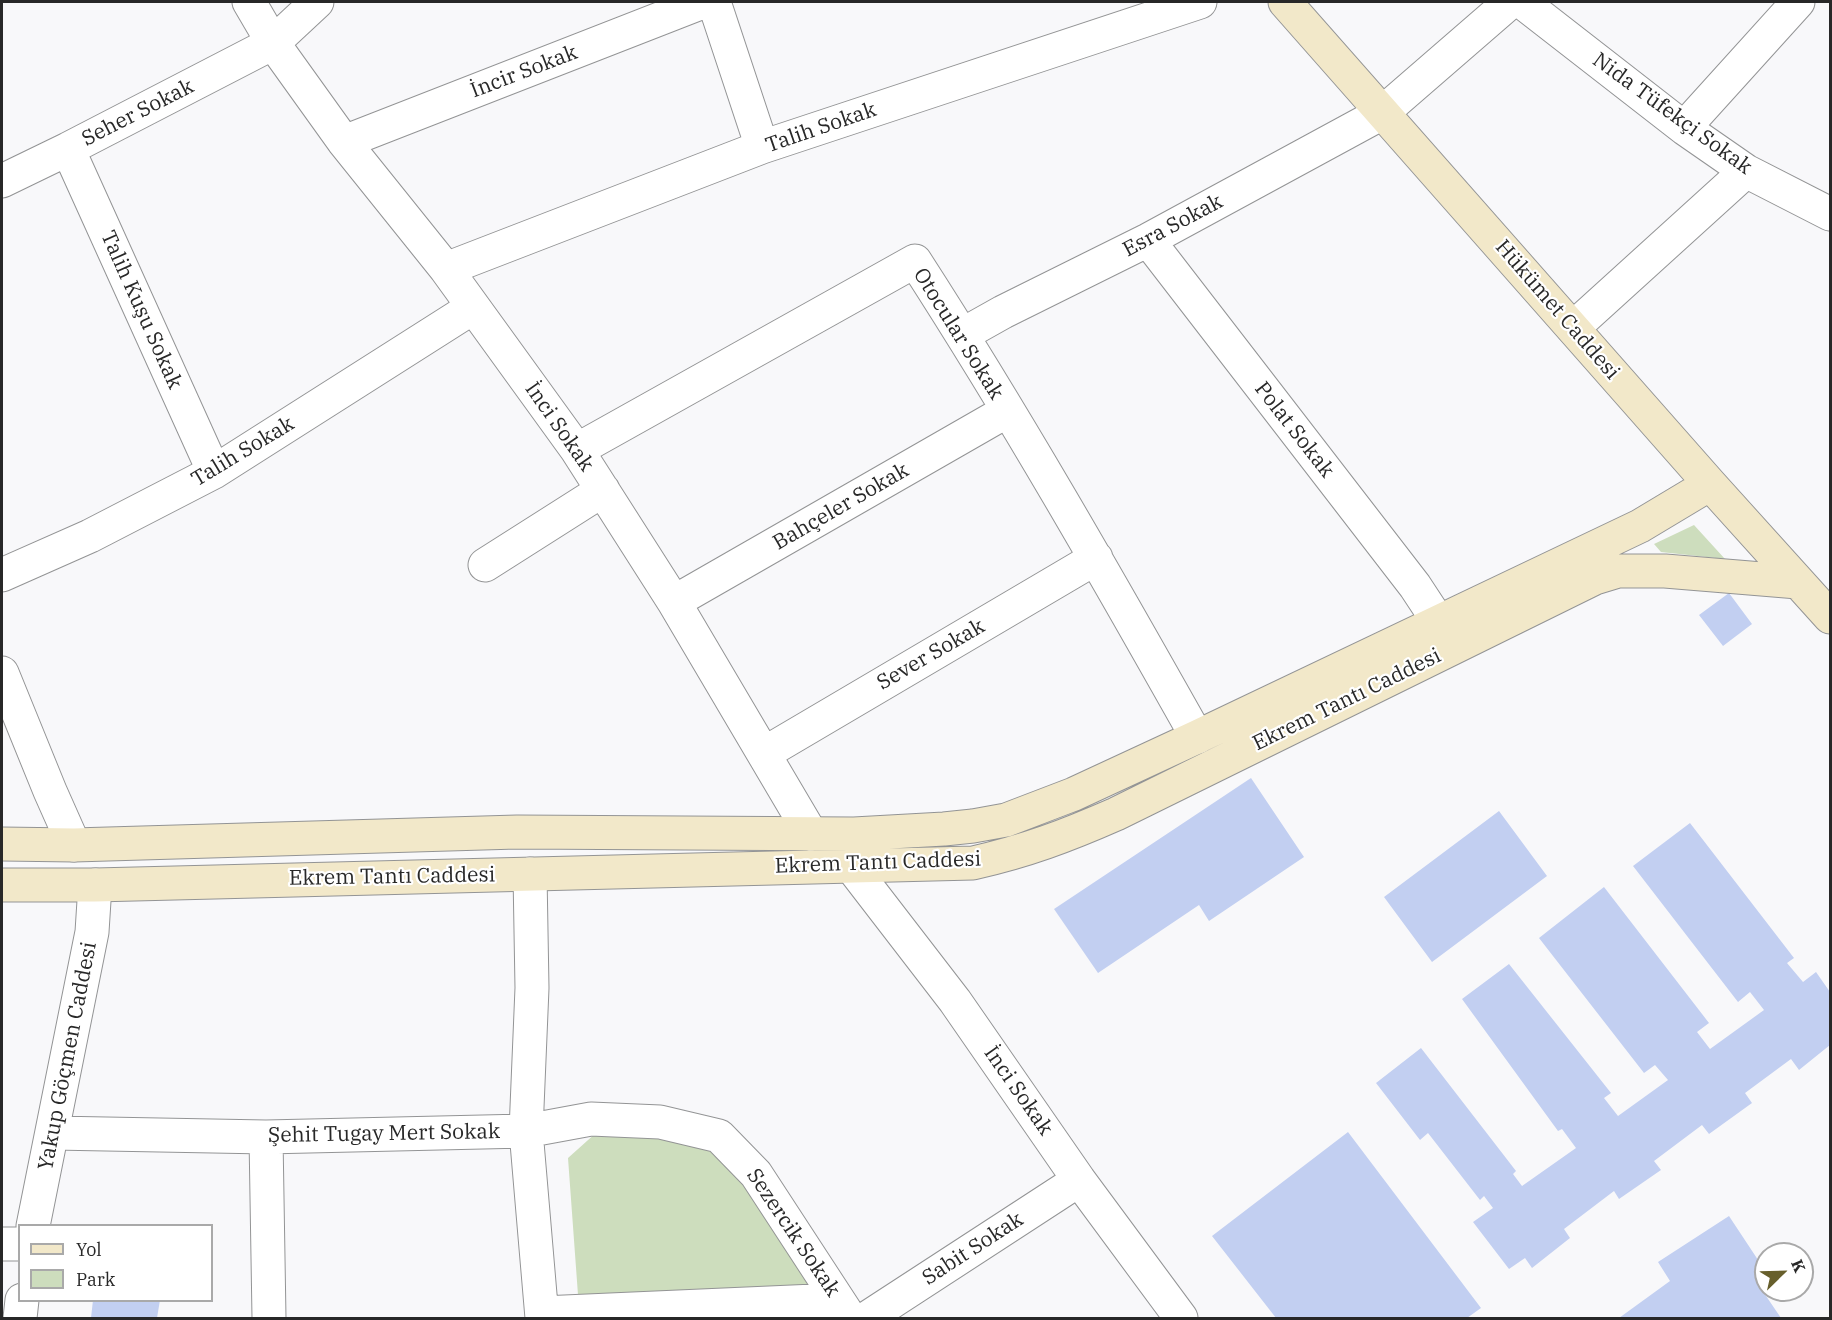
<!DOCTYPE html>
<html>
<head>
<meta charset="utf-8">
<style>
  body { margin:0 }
  #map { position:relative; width:1832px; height:1320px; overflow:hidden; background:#f8f8fa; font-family:"IBM Plex Serif",serif }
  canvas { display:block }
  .frame { position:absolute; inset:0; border:3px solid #282828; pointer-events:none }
  .legend { position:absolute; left:18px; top:1224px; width:195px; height:78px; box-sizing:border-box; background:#fff; border:2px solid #a9a9a9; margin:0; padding:8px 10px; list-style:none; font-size:18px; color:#282828 }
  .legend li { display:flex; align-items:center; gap:12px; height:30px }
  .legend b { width:30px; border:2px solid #a9a9a9 }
  .north { position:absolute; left:1754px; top:1242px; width:60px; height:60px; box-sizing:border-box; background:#fff; border:2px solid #a9a9a9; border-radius:50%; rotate:67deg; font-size:16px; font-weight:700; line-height:24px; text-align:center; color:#282828 }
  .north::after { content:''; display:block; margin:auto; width:21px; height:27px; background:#675f2c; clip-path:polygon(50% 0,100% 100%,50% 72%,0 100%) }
</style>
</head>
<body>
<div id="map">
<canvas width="1832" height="1320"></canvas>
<div class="frame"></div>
<ul class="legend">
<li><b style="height:8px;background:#f2e8c9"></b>Yol</li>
<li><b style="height:16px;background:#cdddbd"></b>Park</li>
</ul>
<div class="north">K</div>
</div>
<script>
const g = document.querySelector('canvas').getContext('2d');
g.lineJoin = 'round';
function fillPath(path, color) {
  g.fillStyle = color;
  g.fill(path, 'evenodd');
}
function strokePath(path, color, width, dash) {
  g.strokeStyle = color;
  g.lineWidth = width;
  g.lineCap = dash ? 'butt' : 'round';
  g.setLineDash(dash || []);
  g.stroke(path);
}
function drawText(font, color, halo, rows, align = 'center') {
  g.font = font + ' "IBM Plex Serif",serif';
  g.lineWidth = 4.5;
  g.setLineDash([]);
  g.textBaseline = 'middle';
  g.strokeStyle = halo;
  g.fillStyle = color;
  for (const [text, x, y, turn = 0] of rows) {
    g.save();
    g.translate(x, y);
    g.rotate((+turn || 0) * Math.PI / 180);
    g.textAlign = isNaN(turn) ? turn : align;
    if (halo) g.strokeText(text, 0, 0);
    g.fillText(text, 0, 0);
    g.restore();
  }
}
const green = new Path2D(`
  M1694 525 1725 559 1661 552 1654 544Z
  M597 1132 697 1142 749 1177 819 1295H578L568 1158Z`);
const building = new Path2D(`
  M1729 593 1752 624 1723 646 1699 615Z
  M1251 778 1304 857 1209 921 1199 905 1098 973 1054 909Z
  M1499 811 1547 876 1432 962 1384 897Z
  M1690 823 1794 958 1787 963 1803 982 1816 972 1830 992V1045L1799 1070 1791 1059 1745 1093 1752 1103 1709 1134 1702 1125 1654 1161 1661 1170 1619 1199 1614 1191 1564 1229 1570 1238 1532 1268 1525 1258 1509 1269 1473 1222 1493 1208 1484 1196 1480 1200 1428 1133 1420 1140 1376 1083 1421 1048 1516 1171 1513 1174 1522 1186 1576 1148 1562 1129 1558 1131 1462 999 1509 964 1611 1093 1604 1098 1618 1116 1668 1080 1655 1065 1644 1073 1539 938 1604 887 1709 1023 1697 1032 1710 1049 1764 1010 1750 992 1738 1002 1633 866Z
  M1348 1132 1481 1308 1467 1318H1276L1212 1236Z
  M1729 1216 1766 1272V1291L1764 1293 1781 1318H1619L1670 1281 1658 1262Z
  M93 1300H160L157 1318H91Z`);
const street = new Path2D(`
  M249 2 273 43 344 142 446 269 577 450 674 602 811 834
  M714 2 762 147
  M1522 2 1684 128 1746 171 1830 214
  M1684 128 1798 2
  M344 142 703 2
  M68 149 214 472
  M2 181 68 149 273 43 317 2
  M1148 240 1415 586 1438 621
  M446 269 762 147 1200 2
  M1573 328 1746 171
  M962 335 1003 312 1148 240 1382 113 1510 2
  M577 450 915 261C1015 416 1107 577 1197 737
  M485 565 603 490
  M2 575 90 536 214 472 472 308
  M674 602 1007 411
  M2 673 50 791 74 845
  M765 753 1096 558
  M851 866 955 1001 1079 1180 1181 1318
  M530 874 532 988 526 1131 591 1119 660 1122 719 1136 756 1174 850 1318
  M53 1133 266 1137 526 1131 542 1318
  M266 1137 269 1318
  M33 1226 92 932 95 885
  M2 1244H20
  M542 1313 838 1300
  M20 1318 22 1300
  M867 1318 1079 1180`);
const secondary = new Path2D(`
  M1285 2 1710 484 1830 617
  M2 844 74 845 517 832 854 834 944 829 973 826 1006 820 1074 794 1197 737 1640 526 1710 484
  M2 885H95L973 863C1026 851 1066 836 1116 814L1595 578 1618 571H1665L1798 582`);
const streetNames = [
  ["İncir Sokak",524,72,-21],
  ["Seher Sokak",138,113,-27],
  ["Nida Tüfekçi Sokak",1672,114,36],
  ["Talih Sokak",821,128,-19],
  ["Esra Sokak",1173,226,-28],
  ["Talih Kuşu Sokak",141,310,66],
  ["Hükümet Caddesi",1557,310,49],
  ["Otocular Sokak",958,334,58],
  ["İnci Sokak",559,427,55],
  ["Polat Sokak",1294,430,52],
  ["Talih Sokak",243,452,-31],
  ["Bahçeler Sokak",841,507,-30],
  ["Sever Sokak",931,655,-30],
  ["Ekrem Tantı Caddesi",1347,700,-26],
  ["Ekrem Tantı Caddesi",878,863,-2],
  ["Ekrem Tantı Caddesi",392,877,-1],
  ["Yakup Göçmen Caddesi",68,1056,-79],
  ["İnci Sokak",1018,1091,55],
  ["Şehit Tugay Mert Sokak",384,1134,-1],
  ["Sezercik Sokak",793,1233,56],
  ["Sabit Sokak",973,1249,-33]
];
fillPath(green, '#cdddbd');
fillPath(building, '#c2cff1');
strokePath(street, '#939495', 35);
strokePath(secondary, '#939495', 35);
strokePath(street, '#fff', 33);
strokePath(secondary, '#f2e8c9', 33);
drawText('21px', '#282828', '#fff', streetNames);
</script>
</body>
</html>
